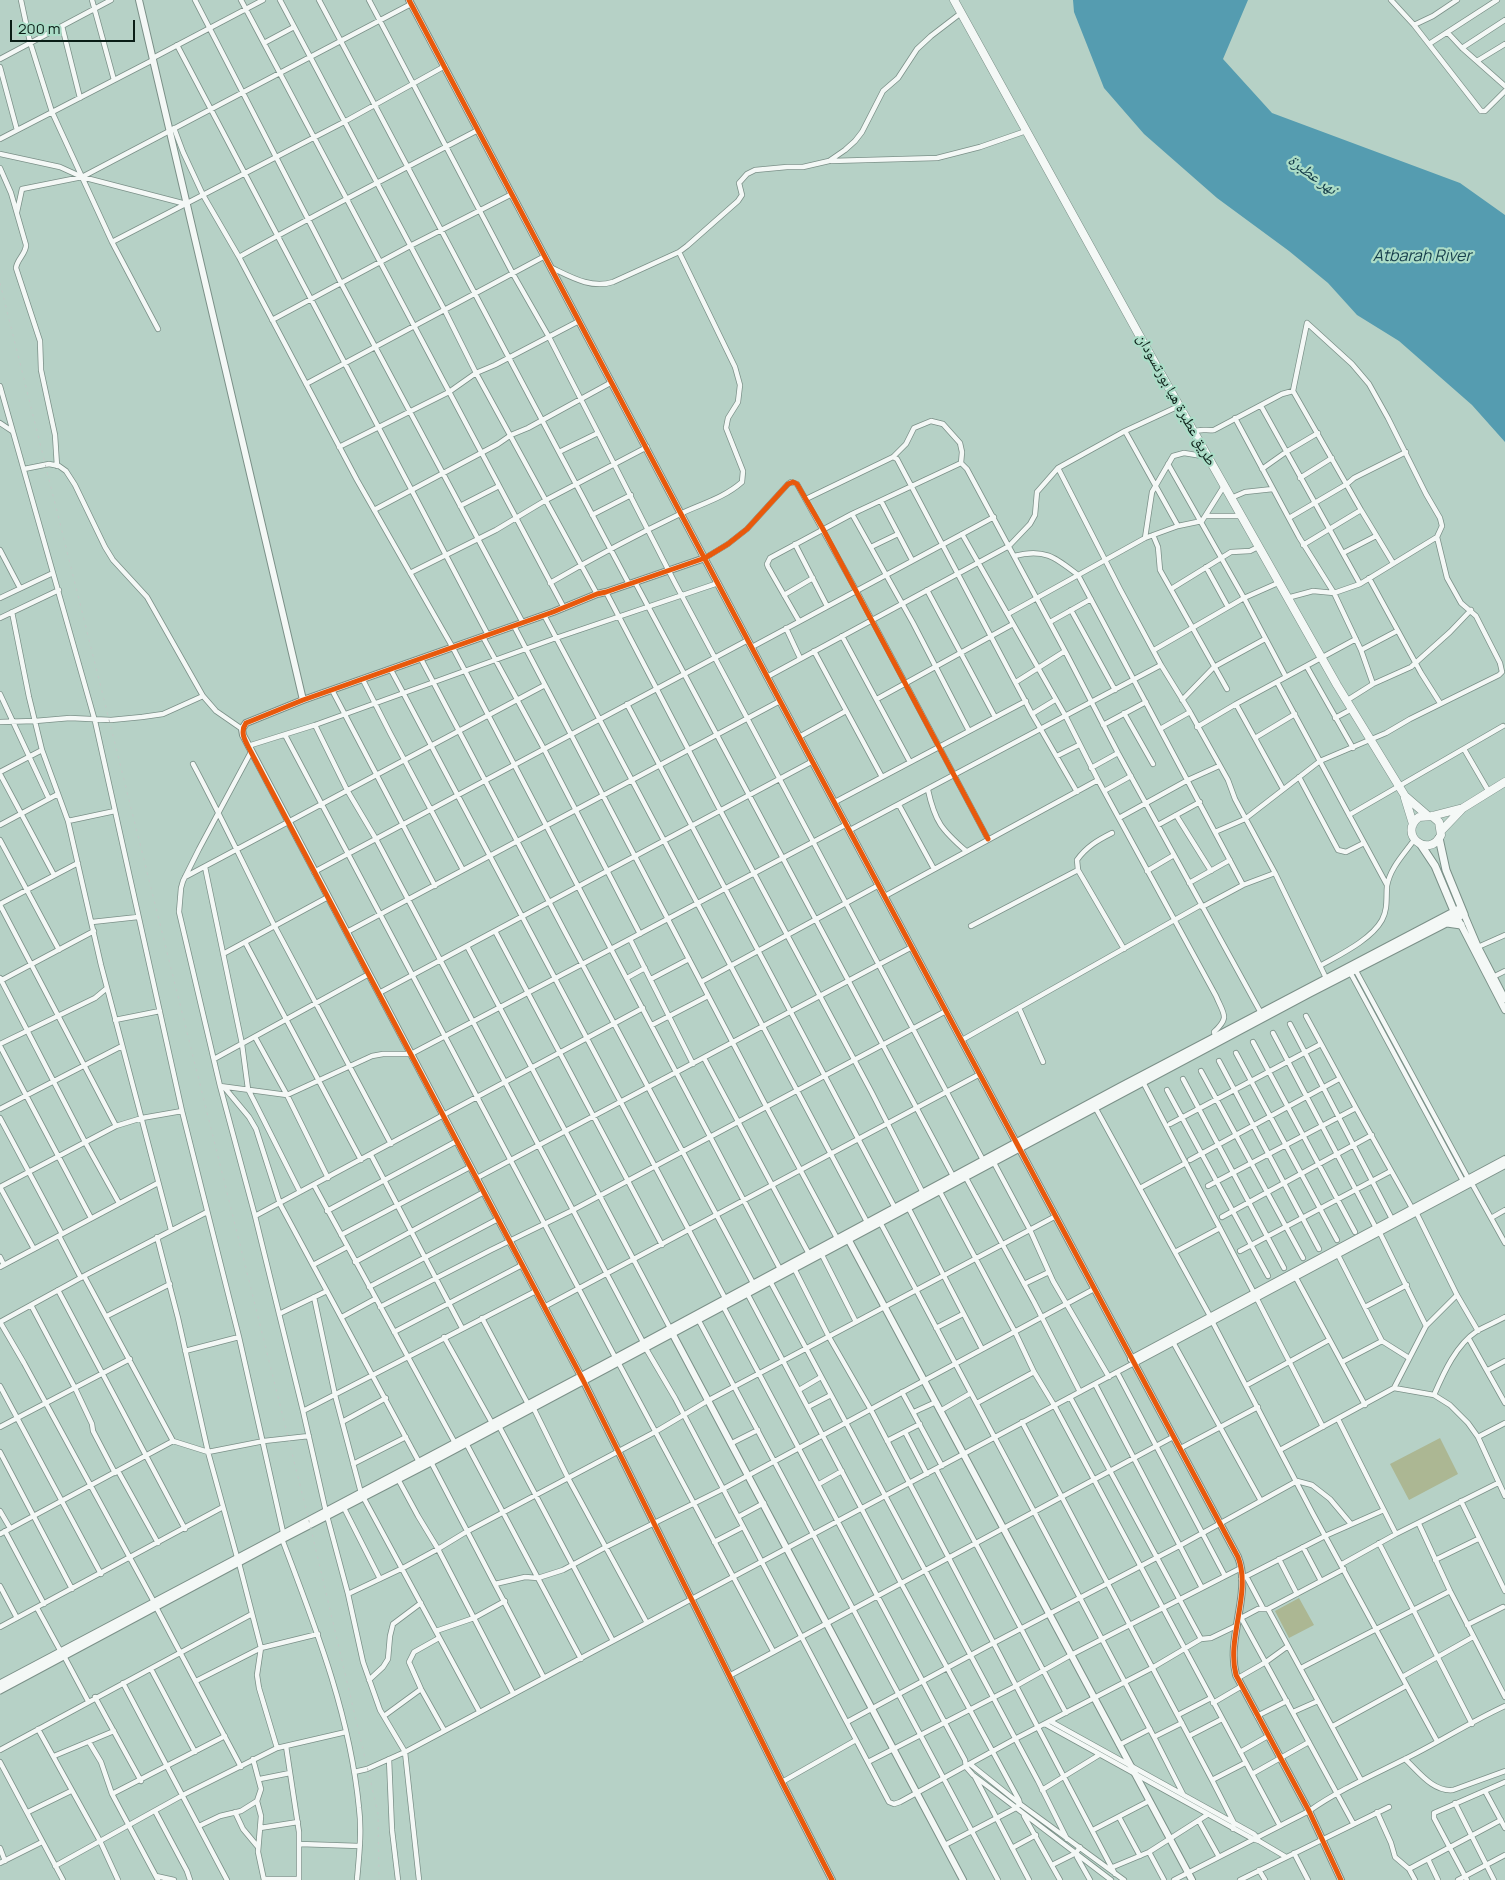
<!DOCTYPE html>
<html>
<head>
<meta charset="utf-8">
<style>
  body { margin:0 }
  #map { position:relative; width:1505px; height:1880px; overflow:hidden; background:#b6d1c6; font-family:Manrope,sans-serif }
  canvas { display:block }
  .scale { position:absolute; left:10px; top:20px; width:125px; height:22px; box-sizing:border-box; border:2px solid #0a1d16; border-top:0; padding-left:6px; font-size:15px; line-height:18px; white-space:nowrap; color:#0a1d16; -webkit-text-stroke:4px #abdcc7; paint-order:stroke }
</style>
</head>
<body>
<div id="map">
<canvas width="1505" height="1880"></canvas>
<div class="scale">200 m</div>
</div>
<script>
const g = document.querySelector('canvas').getContext('2d');
g.lineJoin = 'round';
function fillPath(path, color) {
  g.fillStyle = color;
  g.fill(path, 'evenodd');
}
function strokePath(path, color, width, dash) {
  g.strokeStyle = color;
  g.lineWidth = width;
  g.lineCap = dash ? 'butt' : 'round';
  g.setLineDash(dash || []);
  g.stroke(path);
}
function drawText(font, color, halo, rows, align = 'center') {
  g.font = font + ' Manrope,"Noto Naskh Arabic",sans-serif';
  g.lineWidth = 4.5;
  g.setLineDash([]);
  g.textBaseline = 'middle';
  g.strokeStyle = halo;
  g.fillStyle = color;
  for (const [text, x, y, turn = 0] of rows) {
    g.save();
    g.translate(x, y);
    g.rotate((+turn || 0) * Math.PI / 180);
    g.textAlign = isNaN(turn) ? turn : align;
    if (halo) g.strokeText(text, 0, 0);
    g.fillText(text, 0, 0);
    g.restore();
  }
}
const green = new Path2D(`
  M1440 1438 1458 1474 1409 1500 1390 1464Z
  M1299 1598 1314 1625 1289 1638 1275 1611Z`);
const water = new Path2D(`
  M1073 0H1248L1223 59 1272 113 1460 183 1505 215V442L1472 405 1399 341 1357 315 1328 283 1289 251 1217 198 1144 134 1104 88 1074 12Z`);
const street = new Path2D(`
  M21 0 30 42 52 112 112 242 158 329
  M92 0 114 80
  M195 0 341 283 523 623
  M241 0 564 608
  M280 0 444 309 476 373 597 594
  M319 0 629 584
  M369 0 513 274 549 337 675 583 983 1160
  M1391 0 1414 25 1481 111H1485L1505 91
  M1414 25 1433 16 1457 0
  M62 26 80 98
  M1448 33 1462 48 1505 86
  M264 43 294 27
  M1429 44 1497 0
  M177 45 488 635
  M1462 48 1505 20
  M153 58 263 0
  M0 59 111 0
  M1477 61 1505 44
  M0 67 17 130
  M174 128 183 152 203 195 239 257 357 480 453 648 611 949 847 824
  M0 139 153 60
  M0 154 60 167 82 177 186 204
  M831 161 937 158 980 147 1026 131
  M0 168 11 193 26 245C26 254 17 259 16 268L40 341 41 370 55 435 57 466
  M17 212 22 189 82 177 411 4
  M112 242 344 122 445 66
  M239 257C318 213 398 172 478 130
  M552 268C571 277 591 289 613 282L679 252 687 246 738 201 742 195 739 183 747 174 755 170 787 167H803L829 161 845 150 855 141 862 132 883 91 898 78 917 49 931 36 961 13
  M272 320 410 246 512 194
  M306 384 545 256
  M0 386 95 721 182 1111 239 1337 283 1532
  M1261 406 1360 584
  M1235 418 1299 537 1334 593 1361 650 1373 684
  M0 423 12 431
  M1125 431 1178 526
  M1194 432C1200 428 1207 431 1214 430L1282 394 1293 391 1361 510 1393 563
  M339 447 449 392 476 373 495 365 579 321
  M559 452 598 433
  M893 457 897 459 1032 714 1077 792
  M961 463 967 469 1065 651 1118 753 1261 1013
  M1168 464 1244 598 1286 677
  M1058 468 1120 589 1161 665 1190 712 1228 780 1235 799 1275 873 1326 978
  M24 469 49 464 59 466 66 471 75 485 105 547 113 560 147 597 203 696 216 711 242 729
  M1262 469 1286 452 1318 433
  M1300 478 1332 458
  M1231 498 1245 492 1273 489
  M806 499 893 457 906 444 914 428 931 421 943 424 960 443 962 452 961 463
  M881 501 912 560
  M460 506 499 486
  M374 510 498 444 511 435 528 428 612 382
  M852 514 913 623 969 731
  M592 515 631 495
  M1206 516H1241
  M1289 518 1347 484 1354 478 1406 452
  M962 534 1066 717 1098 780 1216 996C1224 1015 1230 1017 1214 1032L1216 1038
  M1153 535 1158 547 1160 570 1227 689
  M1145 538 1152 492 1173 456 1184 453 1208 457
  M795 544 827 606
  M1303 545 1361 510
  M871 547 898 534
  M0 550 20 588
  M1343 553 1376 536
  M1014 556C1044 548 1055 557 1078 575L1243 885
  M705 558 728 544 747 529 788 484 791 482 797 484 856 590 988 839
  M1206 567 1228 607
  M410 573 496 530 546 500 647 447
  M1369 578 1421 673 1440 703
  M635 582 953 1176
  M550 583C593 558 636 535 680 514 701 504 724 498 742 482L743 471 726 428 728 418 738 402 740 385 735 367 679 252
  M1171 589 1231 552 1250 551 1258 547
  M927 590 995 717
  M606 592 720 810 871 1091 923 1193
  M784 595 813 578
  M0 598 53 573
  M1287 598 1313 591 1334 593 1360 584 1437 537
  M1071 610 1115 690
  M12 612 29 697 42 750 68 821 101 965 171 1230
  M1008 614 1145 538 1178 526 1202 521 1224 486
  M544 615 867 1222
  M0 618 59 590
  M799 621 768 567 767 564 770 558 852 514 961 463
  M1050 622 1091 599
  M514 626 766 1106 838 1240
  M786 628 800 658
  M842 636 910 762
  M483 637 544 749 640 934
  M752 647 994 517
  M1154 650 1244 598 1278 583
  M1361 650 1397 631
  M814 651 882 777
  M421 659 565 932 753 1283
  M1307 667 1353 748
  M391 670 725 1298
  M767 677 1009 546 1030 524 1035 515 1037 492 1058 468 1125 431 1179 406
  M363 680 390 733 463 870
  M1016 682 1065 651
  M1277 682 1387 885
  M332 690 435 886
  M0 694 49 799
  M877 699 1013 624
  M1182 700 1214 667 1265 639
  M1346 701 1373 684 1411 667 1450 632 1471 610
  M627 704 895 1208
  M1236 704 1283 789
  M1124 713 1153 764
  M1032 714 1055 700
  M1335 718 1352 709
  M0 722 35 721 70 718 111 720 142 717 163 714 203 696
  M315 725 347 790 376 839 643 1342
  M1103 725 1146 702
  M1197 727 1236 704 1356 639
  M1160 729 1190 712
  M285 735 615 1357
  M799 737 846 711
  M1255 738 1295 714
  M248 746 315 725 556 638 718 583
  M1464 749 1489 792
  M251 752 199 849 183 881 181 888 179 912 220 1086 255 1216 303 1411 326 1512 348 1594 363 1662 380 1710 405 1752 419 1880
  M1057 756 1079 745
  M193 764C221 816 246 870 273 923 312 997 352 1070 391 1144
  M1091 768 1118 753
  M0 772 42 750
  M0 774 54 875
  M1299 777 1338 850 1346 852 1364 843
  M928 790C935 822 942 830 966 851
  M1104 791 1131 776
  M835 802 1026 701
  M899 805 934 869
  M1176 815 1211 871
  M1349 815 1503 726
  M1119 818 1188 780 1219 766
  M68 821 115 811
  M0 825 58 794
  M1158 825 1200 802
  M850 830 1161 665
  M1215 832 1245 819 1320 761 1386 733 1410 719 1499 675 1502 672 1500 663 1476 616 1461 603 1447 578 1437 537 1442 526 1440 518 1426 494 1388 418 1369 384 1352 364 1307 323 1293 391
  M1112 833C1098 840 1086 847 1077 860L1078 870 1124 949
  M0 840 59 950
  M205 867 242 1044 248 1089 300 1192
  M1147 871 1174 855
  M314 872 748 640
  M185 877 545 685
  M1189 883 1230 860
  M885 896 1098 780
  M0 904 78 863
  M0 905 116 1126
  M1202 907 1243 885 1275 873
  M92 922 138 917
  M971 926 1078 870
  M495 931 662 1245
  M347 932 780 701
  M630 939 693 1064
  M245 942 361 1160
  M467 946 670 1328
  M1478 947 1505 935
  M223 954 328 897
  M1320 966C1339 955 1371 940 1382 920 1388 909 1386 898 1387 886 1390 868 1404 854 1414 840
  M1355 969 1468 1178
  M1350 972 1463 1181
  M1493 977 1505 971
  M0 978 85 1142 119 1203
  M627 978 645 968
  M651 979 689 959
  M0 981 94 931
  M701 982 879 885
  M379 993 813 761
  M1019 1008 1043 1062
  M1306 1016 1356 1108
  M115 1020 160 1011
  M1290 1024 1392 1219
  M652 1025 708 996
  M1273 1033 1376 1228
  M255 1037 287 1095 328 1178
  M962 1040 1201 905
  M1253 1042 1355 1232
  M0 1044 95 998 107 988
  M0 1046 91 1218
  M1236 1053 1337 1240
  M704 1058 809 1254
  M214 1059 369 974
  M1219 1061 1319 1249
  M1201 1071 1303 1258
  M1183 1079 1284 1268
  M1143 1082 1254 1293
  M220 1086 287 1095 372 1056 383 1054H411L611 949 780 1269
  M224 1087 249 1117 256 1129 280 1204 419 1462
  M1167 1090 1268 1276
  M1095 1107 1210 1316
  M0 1109 122 1046
  M0 1118 62 1234
  M1170 1124 1321 1044
  M371 1155 462 1328
  M1190 1160 1339 1079
  M993 1161 1030 1230 1053 1281 1109 1377
  M965 1176 1034 1302 1080 1392
  M477 1178 912 947
  M1471 1182 1505 1243
  M314 1185 455 1443
  M1208 1186 1356 1108 1412 1208
  M0 1187 116 1126 142 1118 182 1111
  M0 1187 34 1249
  M1140 1188 1186 1163
  M939 1190 1015 1332 1034 1372 1054 1405 1280 1826
  M908 1207 982 1349
  M327 1211 457 1141
  M1416 1212 1457 1295 1478 1331
  M255 1216 643 1008
  M1222 1217 1372 1135
  M1491 1218 1505 1210
  M880 1222 1154 1737 1183 1794
  M1379 1231 1426 1326
  M341 1235 470 1167
  M59 1236 81 1278
  M157 1237 178 1318 208 1452 237 1557
  M1240 1251 1391 1171
  M1175 1252 1220 1228
  M821 1253 856 1322
  M1337 1253 1382 1341 1409 1358
  M0 1257 4 1265
  M355 1262 484 1192
  M313 1265 347 1247
  M0 1267 158 1183
  M794 1268 829 1337 871 1410 1115 1874
  M84 1276 173 1441 208 1452 264 1441 309 1436
  M1295 1276 1365 1405
  M770 1281 1038 1781 1067 1839
  M1024 1284 1049 1272
  M369 1287 498 1219
  M58 1290 185 1529
  M747 1293 901 1583 1019 1800 1020 1804 1014 1809 945 1845
  M314 1297 335 1395 361 1493 479 1711
  M1256 1297 1323 1427
  M31 1305 75 1388 92 1424 93 1431 115 1473
  M723 1306 945 1723 965 1760 966 1767 973 1775 1111 1880
  M380 1307 491 1250 573 1210 946 1011
  M544 1307 980 1074
  M1365 1307 1407 1285
  M279 1314 327 1291
  M107 1316 170 1284
  M342 1317 375 1299
  M482 1318 528 1404
  M698 1319 998 1880
  M1212 1321 1313 1514 1437 1741
  M0 1322 24 1363 154 1602
  M0 1322 84 1276 207 1212
  M936 1328 963 1314
  M394 1332 522 1265
  M444 1337 492 1423
  M1469 1339 1505 1403
  M1173 1342 1261 1501
  M645 1347 675 1398 889 1802 894 1804 900 1802 1015 1739 1152 1668 1201 1639 1211 1638 1236 1626
  M185 1351 239 1337
  M618 1362 773 1651
  M1342 1362 1382 1341
  M1488 1370 1505 1361
  M1117 1372 1225 1576
  M1095 1384 1202 1588
  M1247 1385 1329 1340
  M0 1386 101 1574
  M1394 1388 1426 1326 1457 1295
  M799 1390 821 1377
  M902 1392 942 1466
  M1434 1395C1444 1372 1456 1345 1477 1331 1486 1326 1496 1322 1505 1317
  M1070 1397 1201 1639
  M977 1403 1034 1372
  M533 1407 568 1478 647 1623
  M808 1407 831 1395
  M303 1411 536 1291
  M940 1411 971 1393
  M914 1412 936 1402
  M1338 1419 1396 1534
  M342 1422 386 1398
  M1022 1422 1212 1780 1234 1823 1233 1829
  M499 1426 613 1641
  M0 1427 130 1359
  M905 1432 927 1474
  M1478 1437 1505 1423
  M887 1441 920 1424
  M466 1443 581 1659
  M732 1443 758 1430
  M1179 1449 1258 1407
  M1280 1450 1394 1388 1434 1395 1450 1405 1468 1423 1478 1437 1505 1496
  M0 1452 72 1589
  M431 1462 544 1678
  M353 1464 406 1437
  M936 1469 1066 1713
  M118 1471 158 1543
  M398 1479 418 1516 438 1549 466 1532 655 1432 709 1400 1056 1216
  M819 1484 842 1471
  M1461 1501 1505 1591
  M344 1508 380 1579
  M0 1511 10 1528
  M738 1517 764 1503
  M1419 1524 1450 1591 1505 1697
  M5 1531 44 1604
  M0 1534 173 1441
  M282 1539C315 1626 350 1714 359 1808 362 1832 359 1856 357 1880
  M714 1542 743 1527
  M1379 1543 1472 1724
  M1303 1547 1321 1581
  M1279 1559 1297 1594
  M1435 1560 1478 1539
  M239 1563 261 1648 257 1675 259 1688 277 1748
  M1342 1564 1396 1534 1498 1483
  M1246 1576 1263 1608
  M1241 1579 1325 1536 1384 1510
  M495 1584 525 1577 538 1578 563 1570 606 1547 723 1489 1094 1289
  M0 1586 17 1618
  M348 1594 403 1568 438 1549 513 1693
  M156 1607 241 1767
  M37 1608 61 1652
  M1268 1609 1361 1780
  M1239 1614 1353 1823
  M1241 1618 1258 1609H1268L1344 1569
  M1467 1625 1503 1607
  M0 1627 223 1507
  M436 1631 474 1618 505 1601
  M439 1638 414 1652 409 1662 421 1689 444 1730
  M64 1656 88 1701
  M1301 1668 1450 1591
  M151 1669 195 1752
  M729 1676 1173 1437
  M1402 1677 1473 1637
  M1238 1678 1266 1662 1288 1646
  M369 1680 383 1667 388 1659 390 1636 393 1624 421 1603
  M196 1681 261 1648 318 1634
  M123 1683 227 1880
  M95 1697 141 1781
  M1213 1703 1242 1686
  M1293 1712 1318 1701
  M1178 1715 1211 1698
  M384 1716 421 1689
  M1257 1716 1287 1701
  M1050 1721 1254 1834 1258 1838
  M847 1722 984 1648 1181 1545 1297 1481 1312 1485 1330 1499 1351 1524
  M1045 1724 1253 1839 1259 1841 1286 1857
  M1333 1726 1406 1686
  M38 1729 100 1841 118 1880
  M1189 1736 1222 1719
  M1154 1737 1182 1723
  M89 1742 101 1762 112 1794 158 1880
  M1119 1745 1150 1729
  M286 1746 299 1832V1880
  M0 1750 252 1614
  M1240 1752 1268 1736
  M54 1756 114 1731
  M253 1759 261 1789 257 1801 261 1816 258 1852 264 1880
  M389 1759 392 1830 398 1880
  M1405 1759C1419 1772 1433 1792 1453 1790L1505 1771
  M0 1762 63 1880
  M868 1762 1016 1686 1071 1655 1241 1568
  M970 1764 1020 1804 1124 1880
  M354 1772 367 1769 405 1752 1134 1363
  M1252 1774 1309 1742
  M975 1777 1029 1880
  M260 1779 290 1773
  M1212 1780 1245 1763
  M782 1782 856 1740
  M1042 1790 1099 1755
  M1485 1791 1505 1828
  M112 1794 225 1736
  M1455 1803 1494 1880
  M155 1811 187 1871 190 1880
  M28 1812 71 1791
  M235 1812 243 1829 258 1847
  M1377 1812 1391 1843 1395 1857 1409 1869 1415 1880
  M1024 1816 1060 1880
  M1119 1817 1140 1856
  M1199 1821 1219 1857
  M199 1826 220 1816 241 1811 257 1801
  M260 1828 298 1822
  M1093 1830 1149 1801
  M300 1844 359 1846
  M0 1848 5 1861
  M1012 1848 1036 1835
  M1149 1852 1164 1880
  M1294 1853 1308 1880
  M1077 1857 1090 1880
  M1428 1859 1438 1880
  M0 1863 42 1842
  M1052 1865 1076 1853 1080 1847
  M55 1866 183 1795 277 1748 346 1732
  M1113 1867 1149 1852 1207 1815
  M1409 1869 1501 1820
  M1259 1870 1265 1880
  M156 1876 174 1880
  M265 1879H299
  M1174 1880 1309 1811C1339 1790 1371 1776 1403 1760 1438 1743 1470 1722 1505 1706
  M1240 1880 1389 1807
  M1458 1880 1505 1855
  M1467 1880 1434 1818V1813L1505 1782`);
const secondary = new Path2D(`
  M139 0 303 700
  M409 0 780 701 1238 1557C1252 1593 1226 1638 1236 1675L1309 1811 1341 1880
  M705 558 606 592 597 594 553 612 303 700 246 723 242 729 243 735 583 1380 782 1782 832 1880
  M1464 914 1478 947 1505 999
  M1459 921 1505 1010
  M846 1235 1192 1880
  M670 1329 963 1880
  M1131 1359 1505 1159
  M1134 1363 1505 1165`);
const primary = new Path2D(`
  M1421 845 1435 866 1456 916
  M1447 923 1461 925
  M0 1684 601 1366 1120 1087 1461 908
  M0 1690 282 1539 431 1462 1310 993 1464 914 1446 870 1439 838`);
const highway = new Path2D(`
  M954 0 1143 342 1337 685 1405 796 1428 816
  M1405 798 1413 824
  M1432 816 1439 822 1441 835C1429 860 1397 834 1419 817L1432 816 1463 808 1505 782
  M1441 831 1462 809`);
const rail = new Path2D(`
  M0 283 310 1525 378 1813 379 1880`);
const cycleway = new Path2D(`
  M409 0 780 701 1238 1557C1252 1593 1226 1638 1236 1675L1309 1811 1341 1880
  M832 1880 782 1782 583 1380 251 752C246 742 239 733 246 723L303 700 553 612 597 594 606 592 705 558 728 544 747 529 788 484 793 482 797 484 823 529 988 839`);
const streetNames = [
  ["طريق عطبرة هيا بورتسودان",1176,400,61]
];
const waterNames = [
  ["نهر عطبرة",1312,175,36],
  ["Atbarah River",1422,257]
];
fillPath(green, '#acb793');
fillPath(water, '#559cb0');
strokePath(street, '#7b9088', 6);
strokePath(secondary, '#7b9088', 8);
strokePath(primary, '#7b9088', 9);
strokePath(highway, '#7b9088', 9);
strokePath(street, '#f4f8f6', 4.5);
strokePath(secondary, '#f4f8f6', 6);
strokePath(primary, '#f4f8f6', 7);
strokePath(highway, '#f4f8f6', 8);
strokePath(rail, '#c1c9c6', 1, [2.5, 5]);
strokePath(cycleway, '#e8590c', 5);
drawText('15px', '#0a1d16', '#abdcc7', streetNames);
drawText('italic 16px', '#153c4a', '#abdcc7', waterNames);
</script>
</body>
</html>
